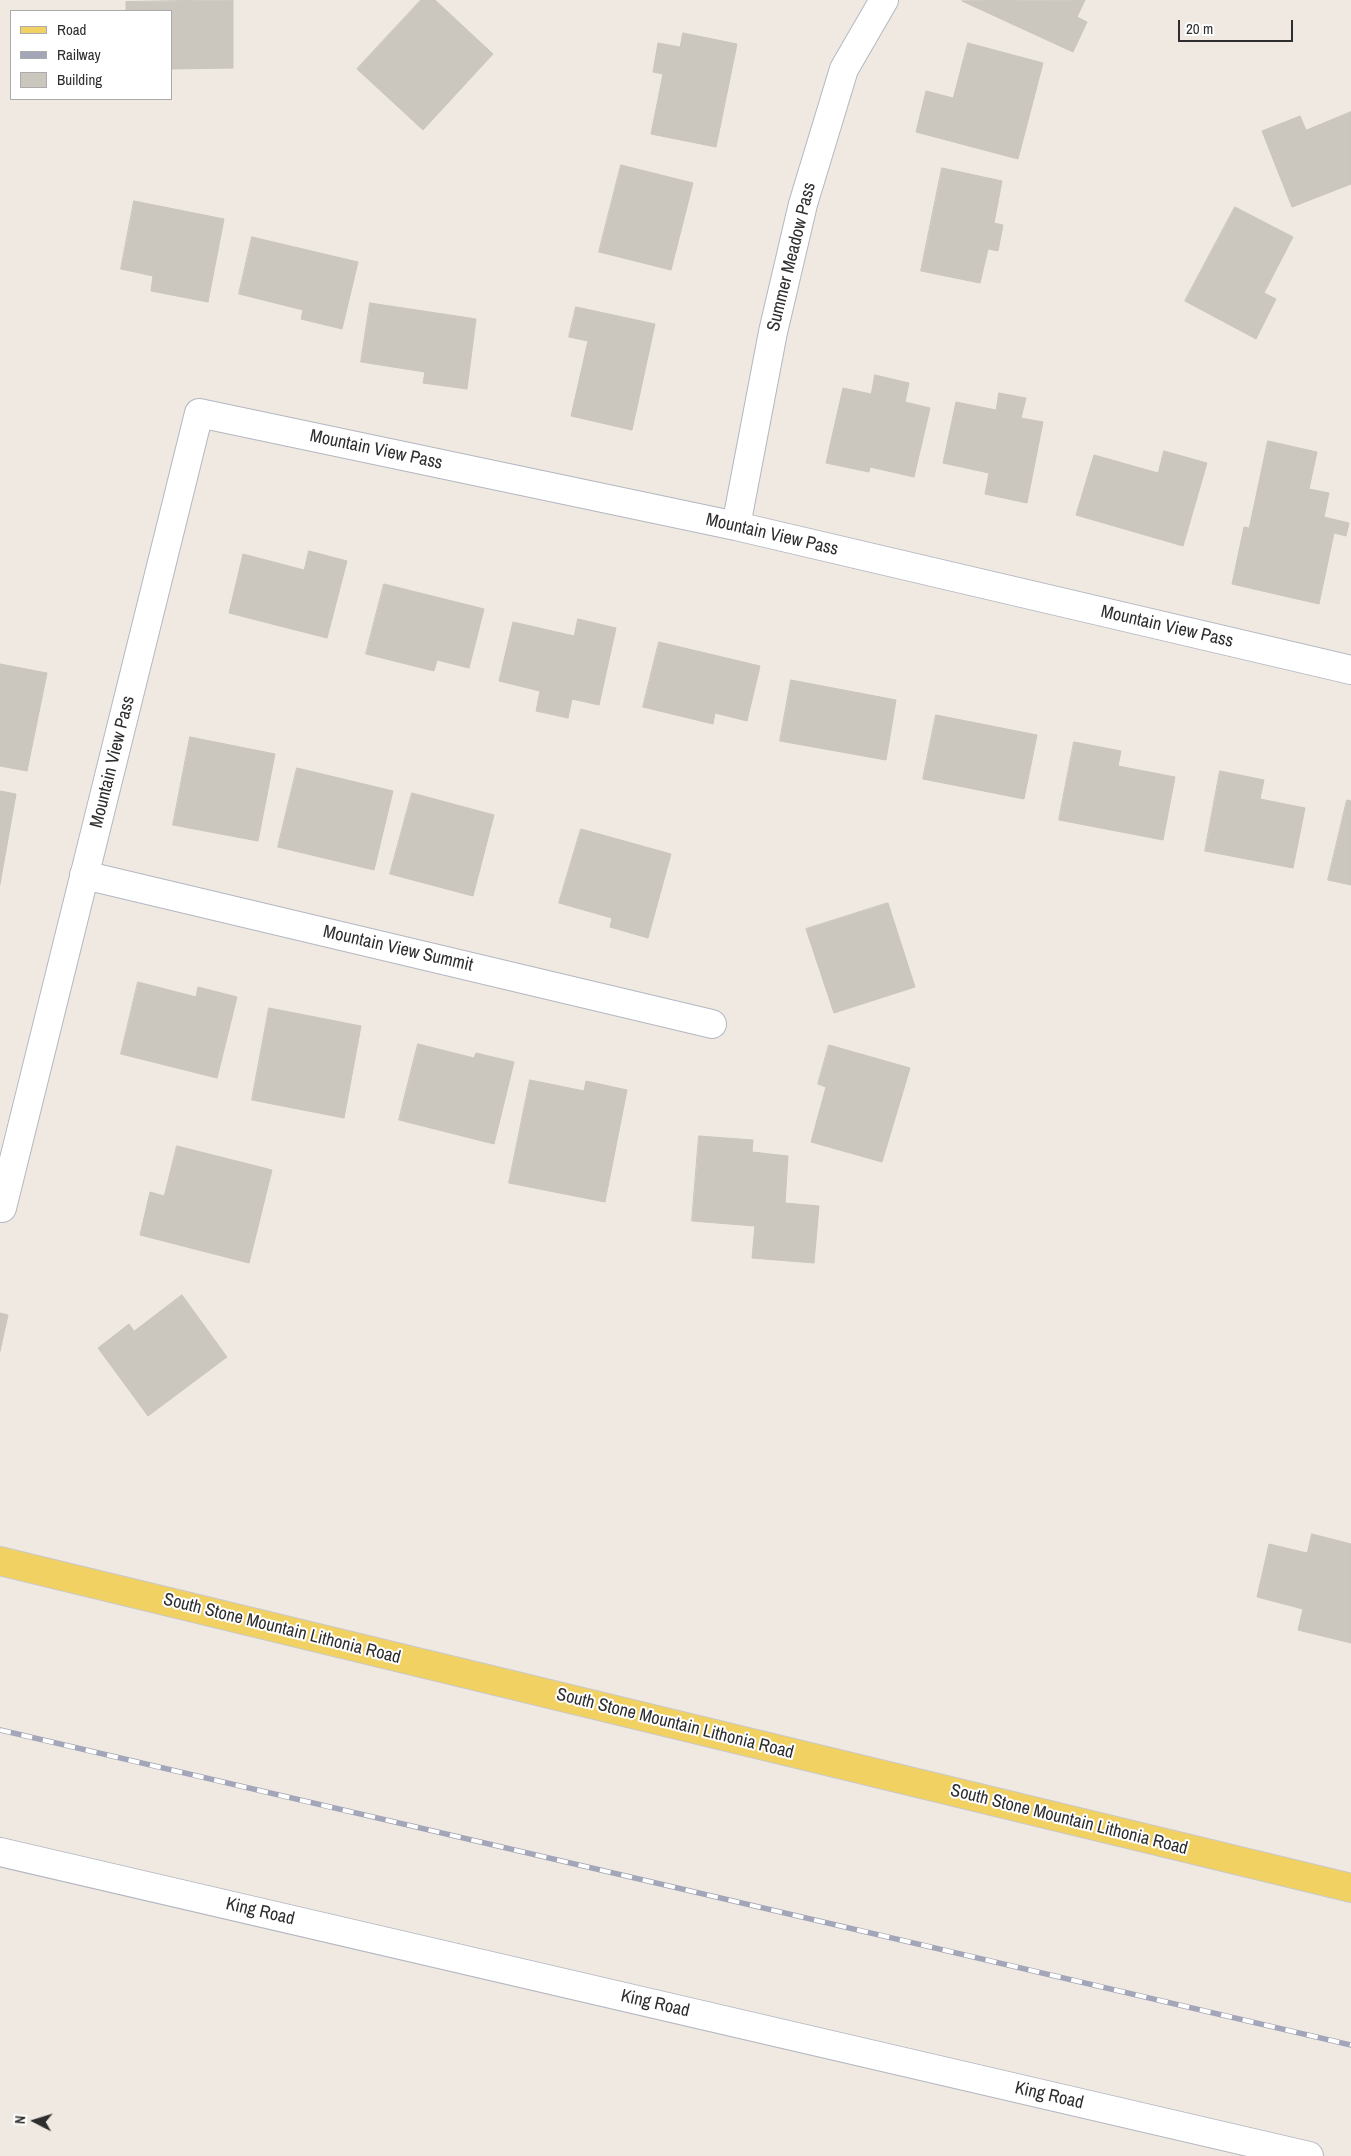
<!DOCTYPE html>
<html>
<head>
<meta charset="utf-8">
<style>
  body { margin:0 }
  #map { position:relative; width:1351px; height:2156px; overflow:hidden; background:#efe9e1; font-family:"Archivo Narrow",sans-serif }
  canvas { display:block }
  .legend { position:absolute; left:10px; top:10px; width:162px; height:90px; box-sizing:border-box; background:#fff; border:1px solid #ababab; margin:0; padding:6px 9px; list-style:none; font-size:15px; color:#2e2e2e }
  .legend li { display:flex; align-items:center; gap:10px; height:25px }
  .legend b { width:25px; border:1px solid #ababab }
  .north { position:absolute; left:10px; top:2096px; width:50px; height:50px; -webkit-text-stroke:4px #fff; paint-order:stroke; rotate:275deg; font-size:14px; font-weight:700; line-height:20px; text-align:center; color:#2e2e2e }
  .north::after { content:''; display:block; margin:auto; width:18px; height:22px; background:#2e2e2e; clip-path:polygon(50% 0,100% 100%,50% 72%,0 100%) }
  .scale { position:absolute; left:1178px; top:20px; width:115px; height:22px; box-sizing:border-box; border:2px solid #2e2e2e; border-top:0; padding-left:6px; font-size:15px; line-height:18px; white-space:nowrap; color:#2e2e2e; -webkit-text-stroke:4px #fff; paint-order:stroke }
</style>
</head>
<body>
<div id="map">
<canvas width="1351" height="2156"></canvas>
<ul class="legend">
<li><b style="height:6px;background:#f2d163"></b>Road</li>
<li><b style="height:6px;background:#a3a6b8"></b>Railway</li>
<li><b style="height:14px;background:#cbc7bf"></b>Building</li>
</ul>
<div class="north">N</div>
<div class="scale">20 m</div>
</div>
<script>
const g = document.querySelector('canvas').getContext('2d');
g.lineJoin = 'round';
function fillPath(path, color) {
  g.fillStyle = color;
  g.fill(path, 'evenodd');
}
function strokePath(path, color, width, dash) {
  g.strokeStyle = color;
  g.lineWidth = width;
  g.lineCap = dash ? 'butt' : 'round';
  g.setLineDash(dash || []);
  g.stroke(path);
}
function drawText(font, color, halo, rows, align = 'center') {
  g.font = font + ' "Archivo Narrow",sans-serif';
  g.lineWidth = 4;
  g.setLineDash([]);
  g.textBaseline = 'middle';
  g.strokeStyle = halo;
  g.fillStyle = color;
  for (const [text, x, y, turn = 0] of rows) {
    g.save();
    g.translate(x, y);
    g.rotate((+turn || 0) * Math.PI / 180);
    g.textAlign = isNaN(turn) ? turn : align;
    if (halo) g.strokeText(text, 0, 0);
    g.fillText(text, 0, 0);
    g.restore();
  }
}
const building = new Path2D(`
  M233 0V68L171 69V11H126V2Z
  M421 0H435L493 54 423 130 357 69Z
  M1085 0 1077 17 1087 22 1073 52 962 1Z
  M683 33 737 44 716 147 651 134 663 74 653 72 658 43 680 47Z
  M968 43 1043 63 1018 159 916 132 926 91 953 98Z
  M1351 112V184L1292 207 1262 131 1300 116 1306 130Z
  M621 165 693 183 671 270 599 252Z
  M942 168 1002 181 994 223 1003 225 998 251 988 249 980 283 921 271Z
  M134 201 224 219 208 302 151 291 153 276 121 269Z
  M1235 207 1293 237 1264 293 1276 299 1256 339 1185 301Z
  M252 237 358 262 342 329 301 319 303 310 239 294Z
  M370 303 476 319 467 389 423 383 425 372 361 362Z
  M576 307 655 324 632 430 571 416 588 341 569 337Z
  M875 375 909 383 905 402 930 408 914 477 870 467 869 472 826 463 843 388 871 394Z
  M999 393 1026 398 1021 418 1043 422 1027 503 985 494 989 473 943 463 956 402 996 410Z
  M1268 441 1317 452 1309 489 1329 493 1324 517 1349 523 1346 536 1334 533 1319 604 1232 584 1244 527 1249 528Z
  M1164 451 1207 463 1183 546 1076 515 1094 455 1158 473Z
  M309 551 347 561 327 638 229 613 243 554 304 570Z
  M384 584 484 609 469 668 437 660 434 671 366 654Z
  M578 619 616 628 599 705 572 699 568 718 536 711 540 691 499 681 513 622 574 636Z
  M659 642 760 666 747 721 715 713 713 724 643 707Z
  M0 664 47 673 27 771 0 766Z
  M791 680 896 700 886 760 780 741Z
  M936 715 1037 735 1024 799 923 779Z
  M190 737 275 754 258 841 173 825Z
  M1074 742 1121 751 1118 766 1175 777 1163 840 1059 820Z
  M297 768 393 791 374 870 278 847Z
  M1220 771 1264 780 1260 799 1305 808 1293 868 1205 851Z
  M0 791 16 794 0 884Z
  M412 793 494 815 473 896 390 874Z
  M1347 800 1351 801V885L1328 880Z
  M581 829 671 854 648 938 610 927 612 918 559 903Z
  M888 903 915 987 834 1013 806 929Z
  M138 982 196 997 198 987 237 997 217 1078 121 1054Z
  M269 1008 361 1026 344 1118 252 1100Z
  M418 1044 474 1058 476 1053 514 1062 494 1144 399 1120Z
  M829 1045 910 1068 882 1162 811 1142 826 1087 818 1084Z
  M530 1080 584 1091 586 1081 627 1090 605 1202 509 1183Z
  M699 1136 753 1140 752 1152 788 1156 785 1203 819 1206 814 1263 752 1258 755 1226 692 1221Z
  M177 1146 272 1170 249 1263 140 1235 150 1192 164 1196Z
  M182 1295 227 1357 148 1416 98 1348 129 1324 134 1331Z
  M0 1313 8 1315 0 1351Z
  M1312 1534 1351 1544V1643L1298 1630 1303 1609 1257 1597 1269 1544 1307 1553Z`);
const minor = new Path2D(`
  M736 526 773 332 803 204 844 69 884 0
  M84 875 712 1024
  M2 1208 199 413 736 526 1351 670
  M0 1852 1309 2156`);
const major = new Path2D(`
  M0 1561 1351 1888`);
const rail = new Path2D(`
  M0 1730 1351 2045`);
const streetNames = [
  ["Summer Meadow Pass",792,257,-76],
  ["Mountain View Pass",376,450,12],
  ["Mountain View Pass",772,535,13],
  ["Mountain View Pass",1167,627,13],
  ["Mountain View Pass",113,762,-76],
  ["Mountain View Summit",398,949,13],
  ["South Stone Mountain Lithonia Road",282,1629,14],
  ["South Stone Mountain Lithonia Road",675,1724,14],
  ["South Stone Mountain Lithonia Road",1069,1820,14],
  ["King Road",260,1912,13],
  ["King Road",655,2004,13],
  ["King Road",1049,2096,13]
];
fillPath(building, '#cbc7bf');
strokePath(building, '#cbc5ba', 1);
strokePath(minor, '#b4b7c1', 30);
strokePath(major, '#c9c9c9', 30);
strokePath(minor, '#fff', 28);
strokePath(major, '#f2d163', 28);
strokePath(rail, '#a3a6b8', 5.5);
strokePath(rail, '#fff', 4, [11]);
drawText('18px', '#2e2e2e', '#fff', streetNames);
</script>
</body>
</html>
